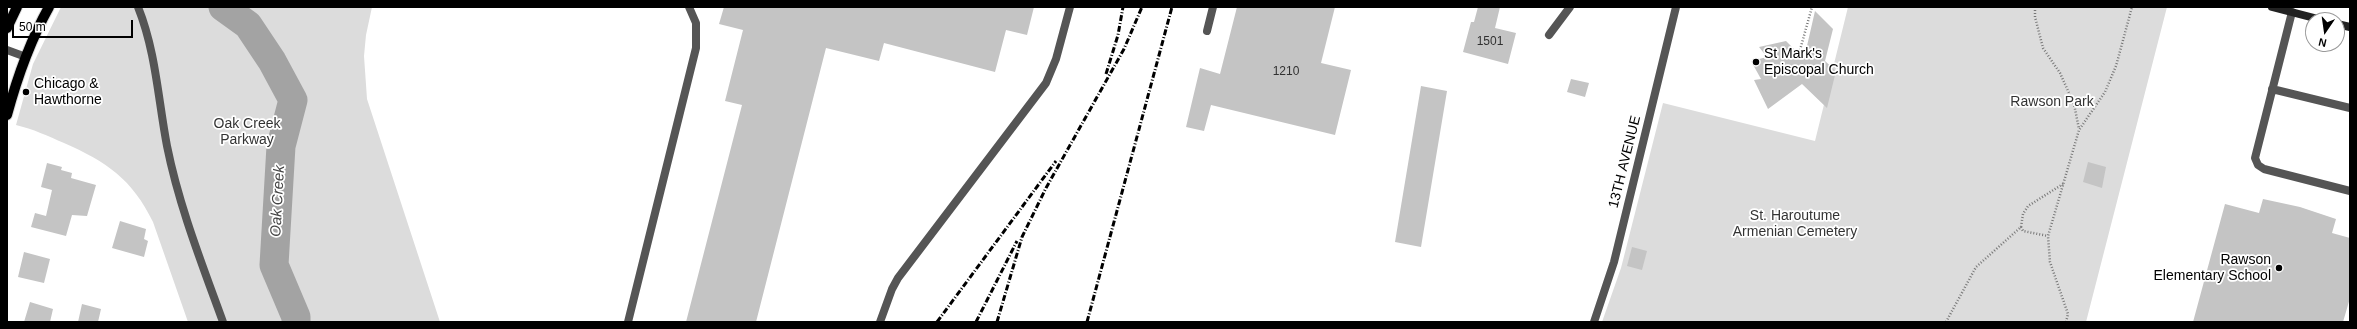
<!DOCTYPE html>
<html>
<head>
<meta charset="utf-8">
<style>
  body { margin:0 }
  #map { position:relative; width:2357px; height:329px; overflow:hidden; background:#fff; font-family:Arial,sans-serif }
  canvas { display:block }
  .frame { position:absolute; inset:0; border:8px solid #000; pointer-events:none }
  .north { position:absolute; left:2305px; top:12px; width:40px; height:40px; box-sizing:border-box; background:#fff; border:1px solid #999; border-radius:50%; rotate:193deg; font-size:11px; font-weight:700; line-height:16px; text-align:center; color:#000 }
  .north::after { content:''; display:block; margin:auto; width:14px; height:18px; background:#000; clip-path:polygon(50% 0,100% 100%,50% 72%,0 100%) }
  .scale { position:absolute; left:12px; top:20px; width:121px; height:18px; box-sizing:border-box; border:2px solid #000; border-top:0; padding-left:5px; font-size:12px; line-height:14px; white-space:nowrap; color:#000; -webkit-text-stroke:3px #fff; paint-order:stroke }
</style>
</head>
<body>
<div id="map">
<canvas width="2357" height="329"></canvas>
<div class="frame"></div>
<div class="north">N</div>
<div class="scale">50 m</div>
</div>
<script>
const g = document.querySelector('canvas').getContext('2d');
g.lineJoin = 'round';
function fillPath(path, color) {
  g.fillStyle = color;
  g.fill(path, 'evenodd');
}
function strokePath(path, color, width, dash) {
  g.strokeStyle = color;
  g.lineWidth = width;
  g.lineCap = dash ? 'butt' : 'round';
  g.setLineDash(dash || []);
  g.stroke(path);
}
function drawText(font, color, halo, rows, align = 'center') {
  g.font = font + ' Arial,sans-serif';
  g.lineWidth = 3.5;
  g.setLineDash([]);
  g.textBaseline = 'middle';
  g.strokeStyle = halo;
  g.fillStyle = color;
  for (const [text, x, y, turn = 0] of rows) {
    g.save();
    g.translate(x, y);
    g.rotate((+turn || 0) * Math.PI / 180);
    g.textAlign = isNaN(turn) ? turn : align;
    if (halo) g.strokeText(text, 0, 0);
    g.fillText(text, 0, 0);
    g.restore();
  }
}
const green = new Path2D(`
  M61 7H372L366 35 364 56 367 99 440 322H188L153 222C132 179 107 162 64 143 48 136 33 129 16 125L33 64Z
  M1848 7H2167L2086 322H1602L1621 268 1663 103 1815 141Z`);
const river = new Path2D(`
  M223 7 248 25 272 61 293 100 281 146 274 265 296 317V322`);
const building = new Path2D(`
  M724 7H1034L1027 35 1006 30 995 72 884 43 879 61 826 48 756 322H686L742 105 725 101 743 30 719 24Z
  M1237 7H1335L1321 63 1351 70 1335 135 1211 105 1204 131 1186 127 1200 68 1220 74Z
  M1478 7H1500L1495 28 1516 33 1508 64 1463 52 1471 22H1474Z
  M1815 11 1833 29 1825 61 1836 71 1827 108 1802 84 1768 109 1754 80 1761 79 1751 61 1767 57 1759 47 1786 41 1804 59Z
  M1571 79 1589 83 1585 97 1567 92Z
  M1421 86 1447 91 1421 247 1395 242Z
  M2088 162 2106 167 2102 188 2083 182Z
  M47 163 62 167 61 170 72 173 71 178 96 185 87 216 72 215 66 236 31 227 35 213 46 216 52 190 41 187Z
  M2263 199 2300 207 2336 219 2332 233 2350 238V298L2343 322H2193L2225 204 2259 213Z
  M120 221 146 229 144 239 148 241 144 257 112 248Z
  M1632 247 1647 251 1642 270 1627 266Z
  M24 252 50 259 44 283 18 277Z
  M30 302 53 309 50 322H24Z
  M82 304 101 309 98 322H78Z`);
const path = new Path2D(`
  M2035 7V17L2043 48 2060 73 2074 104 2079 129
  M1800 50 1812 7
  M2021 227 2023 231 2048 236
  M1946 322 1976 267 2021 227 2023 214 2028 206 2063 184
  M2066 322 2068 314 2050 262 2048 236 2079 130 2105 92 2116 66 2132 7`);
const service = new Path2D(`
  M2292 12 2255 158 2258 165 2264 169 2350 191
  M1207 31 1213 7
  M1549 35 1570 7
  M2272 89 2350 108
  M628 322 696 48V23L689 7
  M880 322 892 289 898 278 1046 83 1056 59 1070 7`);
const minor = new Path2D(`
  M138 7C156 52 158 99 167 146 179 206 202 264 223 322
  M1594 322 1614 262 1676 7`);
const tertiary = new Path2D(`
  M7 50 26 57`);
const secondary = new Path2D(`
  M2272 7 2322 20
  M2337 24 2350 27`);
const primary = new Path2D(`
  M7 28 17 7
  M7 115C17 78 30 41 49 7`);
const rail = new Path2D(`
  M1106 74 1118 35 1123 7
  M937 322 1056 161
  M976 322 1017 241
  M997 322 1022 237 1046 188 1124 49 1142 7
  M1087 322 1172 7`);
const markers = [
  [1756,62,4,"#000"],
  [26,92,4,"#000"],
  [2279,268,4,"#000"]
];
const numberNames = [
  ["1501",1490,42],
  ["1210",1286,72]
];
const poiNames = [
  ["St Mark's",1764,54],
  ["Episcopal Church",1764,70],
  ["Chicago &",34,84],
  ["Hawthorne",34,100],
  ["Rawson",2271,260,"right"],
  ["Elementary School",2271,276,"right"]
];
const parkNames = [
  ["Rawson Park",2052,102],
  ["Oak Creek",247,124],
  ["Parkway",247,140],
  ["St. Haroutume",1795,216],
  ["Armenian Cemetery",1795,232]
];
const streetNames = [
  ["13TH AVENUE",1625,162,-76]
];
const waterNames = [
  ["Oak Creek",278,201,-87]
];
fillPath(green, '#dcdcdc');
strokePath(river, '#a3a3a3', 29);
fillPath(building, '#c4c4c4');
strokePath(primary, '#dbdbdb', 12);
strokePath(path, '#777', 2.5, [1, 2]);
strokePath(service, '#555', 8);
strokePath(minor, '#555', 8);
strokePath(tertiary, '#555', 8);
strokePath(secondary, '#222', 8);
strokePath(primary, '#000', 10);
strokePath(rail, '#000', 3, [6, 2, 1, 2]);
for (const [x, y, r, color] of markers) {
  const dot = new Path2D();
  dot.arc(x, y, r, 0, 2 * Math.PI);
  g.fillStyle = color;
  g.fill(dot);
  strokePath(dot, '#fff', 1.5);
}
drawText('12px', '#313131', null, numberNames);
drawText('14px', '#000', '#fff', poiNames, 'left');
drawText('14px', '#333', '#fff', parkNames);
drawText('14px', '#000', '#fff', streetNames);
drawText('italic 15px', '#444', '#fff', waterNames);
</script>
</body>
</html>
